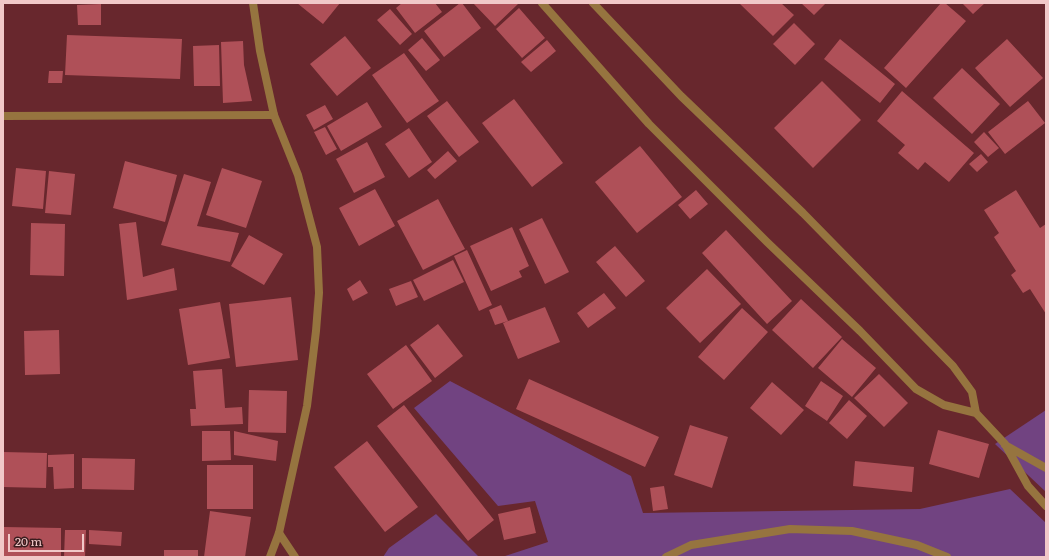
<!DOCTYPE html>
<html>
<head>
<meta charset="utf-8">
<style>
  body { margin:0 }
  #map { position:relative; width:1049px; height:560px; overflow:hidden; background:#68272d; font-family:Literata,serif }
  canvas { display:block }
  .frame { position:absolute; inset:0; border:4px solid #f1c8c8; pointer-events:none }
  .scale { position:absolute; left:8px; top:534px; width:76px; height:18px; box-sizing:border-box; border:2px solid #f1c8c8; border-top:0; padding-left:5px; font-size:12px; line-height:14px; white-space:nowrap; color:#f1c8c8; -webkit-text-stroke:3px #3a1c1e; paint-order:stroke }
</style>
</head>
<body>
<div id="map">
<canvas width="1049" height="560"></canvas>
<div class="frame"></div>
<div class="scale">20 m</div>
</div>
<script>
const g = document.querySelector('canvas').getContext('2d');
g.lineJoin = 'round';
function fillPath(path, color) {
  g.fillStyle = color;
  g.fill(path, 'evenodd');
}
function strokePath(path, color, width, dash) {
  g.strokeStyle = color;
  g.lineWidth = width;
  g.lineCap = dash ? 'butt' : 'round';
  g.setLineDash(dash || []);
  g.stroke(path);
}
const green = new Path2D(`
  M450 381 631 476 643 513 920 509 1010 489 1046 523V557H502L548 542 535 501 498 506 414 408Z
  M1046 410V492L995 444Z
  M436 514 479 557H383L389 548Z`);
const building = new Path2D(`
  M297 3H340L323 24Z
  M402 3H435L442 12 415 33 396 8Z
  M460 3H462L481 28 444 57 424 31Z
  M473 3H516L518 4 495 26Z
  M739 3H781L794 15 773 36Z
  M801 3H826L814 15Z
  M941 3H945L966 21 906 88 884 68Z
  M962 3H985L973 14Z
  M101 4V25H78L77 5Z
  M519 8 545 38 522 58 496 29Z
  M390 9 412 34 400 45 377 20Z
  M794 23 815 44 795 65 773 44Z
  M67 35 182 39 180 79 65 75Z
  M345 36 371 68 337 96 310 64Z
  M422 38 440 60 426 71 408 50Z
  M840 39 895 84 880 103 824 59Z
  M1007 39 1043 78 1010 107 975 68Z
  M547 40 556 51 531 72 521 62Z
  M243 41 244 65 252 101 223 103 221 42Z
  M219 45 220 86H194L193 46Z
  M404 53 439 101 407 123 372 75Z
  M962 68 1000 104 972 134 933 98Z
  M49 71H63L62 83H48Z
  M822 81 861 120 813 168 774 128Z
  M902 91 974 153 949 182 925 162 918 170 898 153 905 145 877 121Z
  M514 99 563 163 532 187 482 123Z
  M447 101 479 142 459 157 427 116Z
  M1028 101 1045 123 1005 154 988 132Z
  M367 102 382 127 341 151 327 126Z
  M325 105 333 119 314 130 306 115Z
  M325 127 337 149 326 155 314 132Z
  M409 128 432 162 409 178 385 144Z
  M984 132 999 148 988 157 974 142Z
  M367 142 385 177 354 193 336 159Z
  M640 146 682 197 637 233 595 182Z
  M448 151 457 161 435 179 427 170Z
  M981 154 988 162 977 172 969 164Z
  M125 161 177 175 165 222 113 208Z
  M16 168 46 171 43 209 12 206Z
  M222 168 262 181 246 228 206 215Z
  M49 171 75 174 71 215 45 213Z
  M184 174 211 182 197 226 239 233 230 262 161 245Z
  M375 189 395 226 359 246 339 208Z
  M696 190 708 204 690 219 678 205Z
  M1016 190 1040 228 1046 224V314L1030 289 1023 293 1011 275 1016 271 994 237 999 233 984 210Z
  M438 199 465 249 423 270 397 221Z
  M542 218 569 272 545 284 519 229Z
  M136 222 143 277 174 268 177 290 127 300 119 224Z
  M31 223 65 224 64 276 30 275Z
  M512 227 529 266 519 271 522 277 491 291 470 246Z
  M726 230 792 301 767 324 702 253Z
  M249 235 283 254 264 285 231 266Z
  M615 246 645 281 626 297 596 262Z
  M467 250 492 305 479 311 454 256Z
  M453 260 464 282 424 301 413 280Z
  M707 269 741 304 700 343 666 308Z
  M360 280 368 293 353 301 347 289Z
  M411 281 418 297 396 306 389 289Z
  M604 293 616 308 588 328 577 313Z
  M291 297 298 360 236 367 229 304Z
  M801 299 842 337 813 368 772 330Z
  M220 302 230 358 188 365 179 309Z
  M501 305 508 321 495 325 489 310Z
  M545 307 560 342 518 359 503 323Z
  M742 308 768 332 724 380 698 357Z
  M438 324 463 356 435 378 410 345Z
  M59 330 60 374 25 375 24 331Z
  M842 339 876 368 852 397 818 368Z
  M406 345 432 381 393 409 367 374Z
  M222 369 225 408 242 407 243 424 191 426 190 409H196L193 371Z
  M879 374 908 403 884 427 854 398Z
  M529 379 659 437 645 467 516 409Z
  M821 381 843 396 827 421 805 406Z
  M772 382 804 410 781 435 750 408Z
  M249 390 287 391 286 433 248 432Z
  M849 400 867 416 847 439 829 423Z
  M404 405 494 520 468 541 377 426Z
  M690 425 728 437 712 488 674 475Z
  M938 430 989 444 979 478 929 464Z
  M202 431H230L231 460 202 461Z
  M234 431 278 441 276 461 234 455Z
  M367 441 418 507 385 532 334 467Z
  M3 452 47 453 46 488 3 487Z
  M74 454V488L54 489 53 467H48V455Z
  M82 458 135 459 134 490 82 489Z
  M855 461 914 467 912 492 853 486Z
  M207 465H253V509H207Z
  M664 486 668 509 653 511 650 488Z
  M530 507 536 533 504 540 498 514Z
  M210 511 251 517 245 557H204Z
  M4 527 61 528V557H4Z
  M65 530H86L85 557H64Z
  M89 530 122 532 121 546 89 544Z
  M164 550H198V557H164Z`);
const minor = new Path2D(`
  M542 3 649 124 767 242 860 331 916 389 944 405 976 413
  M593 3 681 96 803 213 953 366 972 392 976 413 1005 444 1028 486 1046 506
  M3 116 274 115
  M1005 445 1046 468
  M279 533 295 557
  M666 557 691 545 790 529 852 531 917 545 947 557`);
const tertiary = new Path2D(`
  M253 3 260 51 274 115 298 175 317 247 319 293 316 331 307 406 279 533 270 557`);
fillPath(green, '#714381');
fillPath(building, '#af5058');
strokePath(minor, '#96743f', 8);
strokePath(tertiary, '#96743f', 8);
</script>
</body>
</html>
